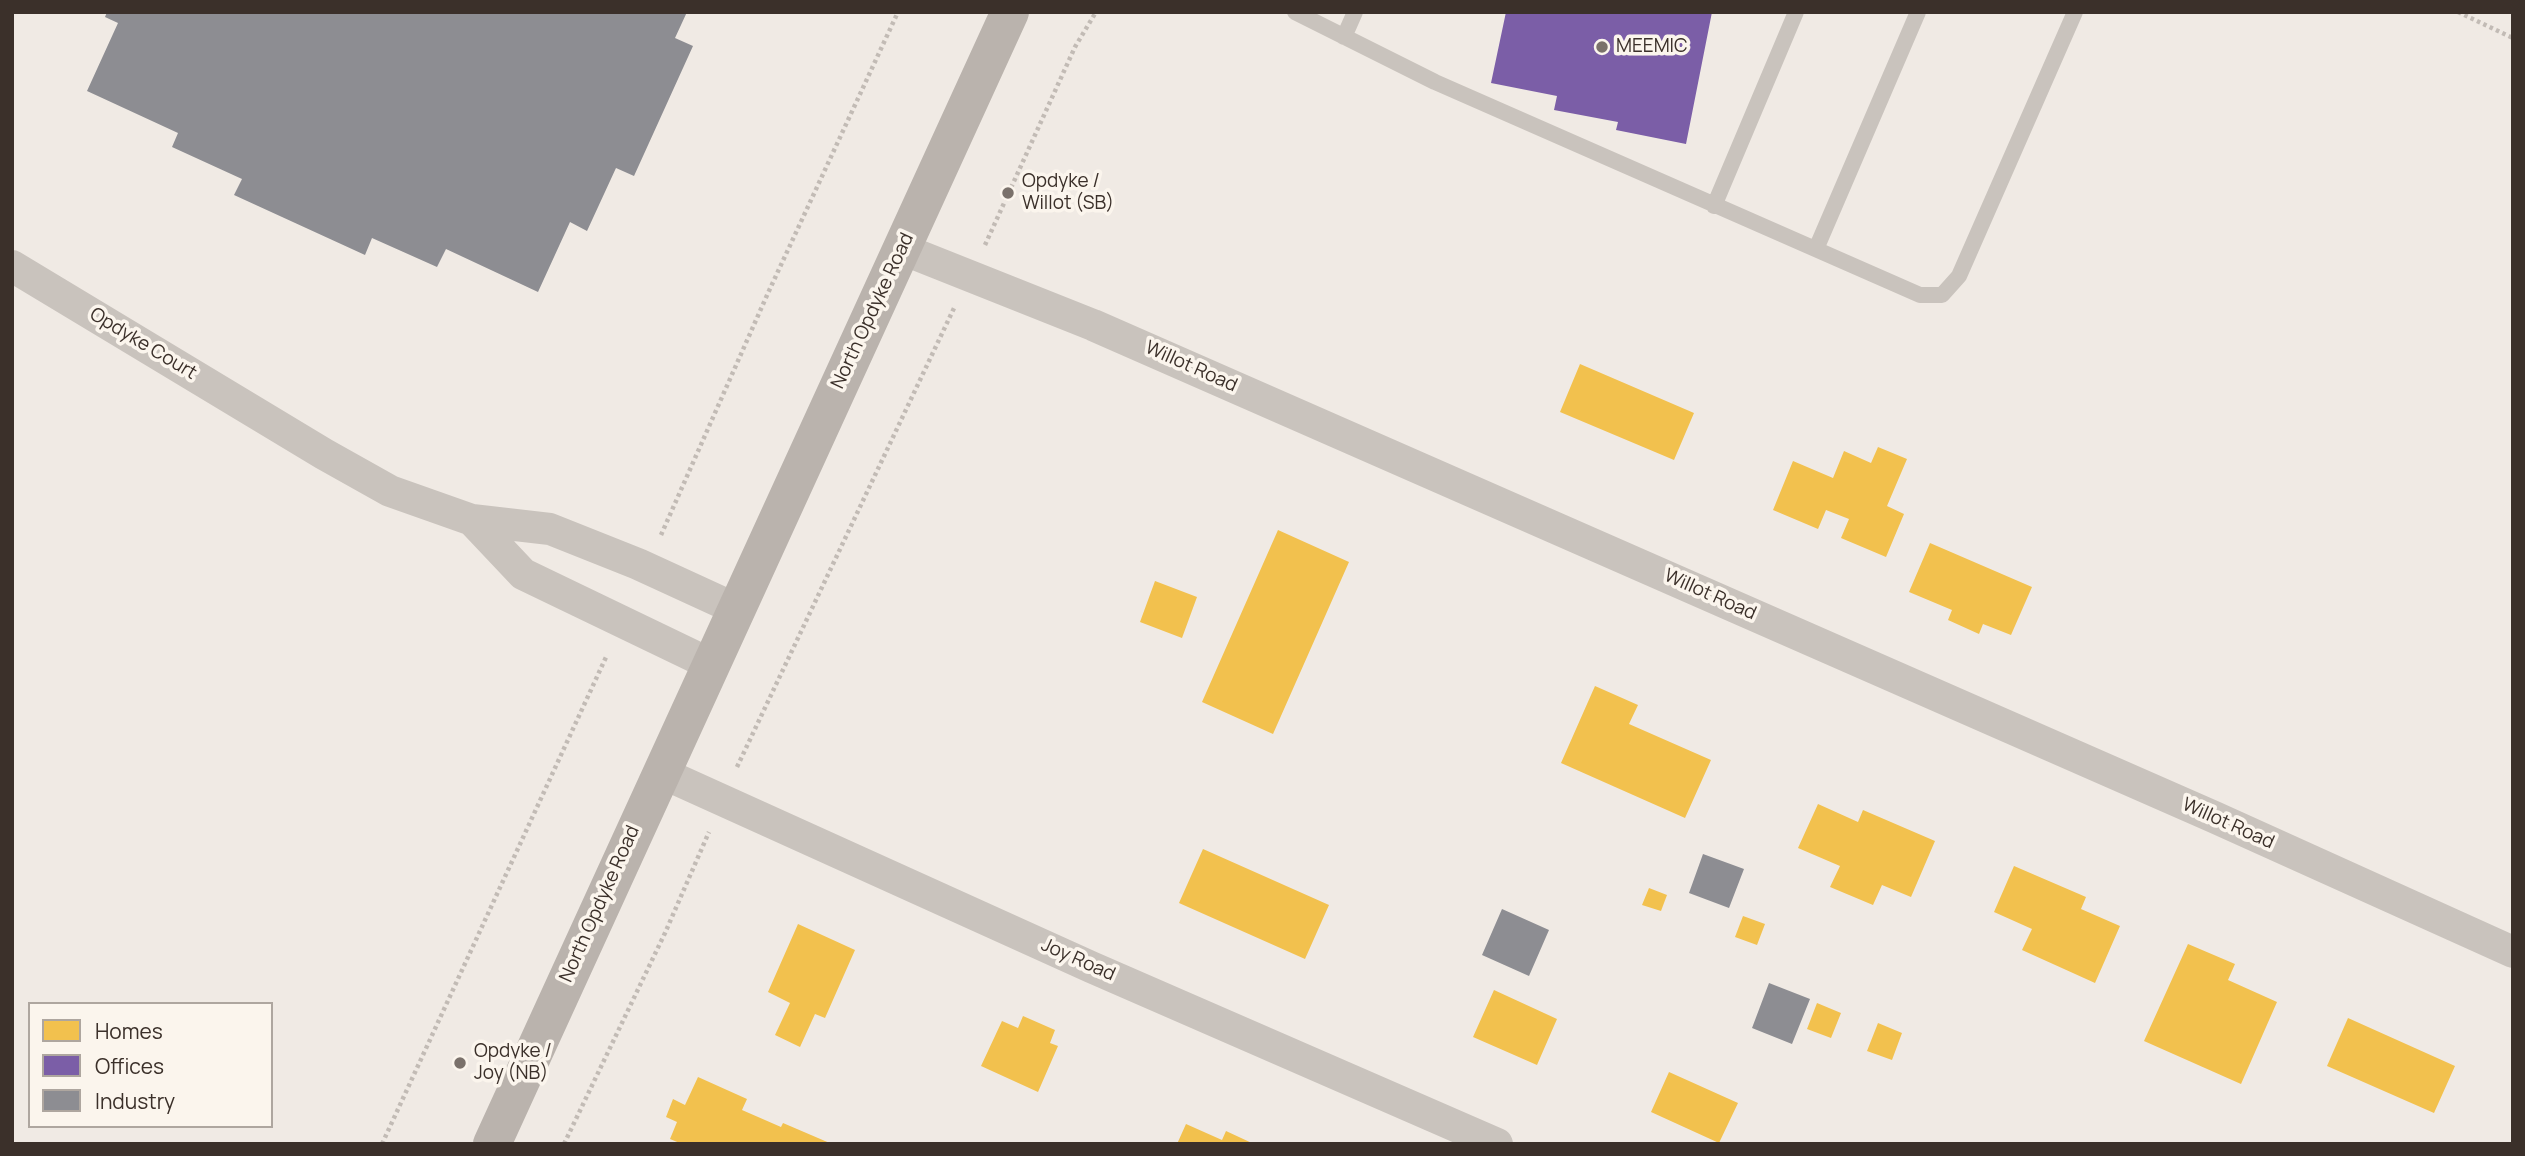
<!DOCTYPE html>
<html>
<head>
<meta charset="utf-8">
<style>
  body { margin:0 }
  #map { position:relative; width:2525px; height:1156px; overflow:hidden; background:#f0eae4; font-family:Manrope,sans-serif }
  canvas { display:block }
  .frame { position:absolute; inset:0; border:14px solid #3b302a; pointer-events:none }
  .legend { position:absolute; left:28px; top:1002px; width:245px; height:126px; box-sizing:border-box; background:#fbf5ed; border:2px solid #aea69f; margin:0; padding:9px 12px; list-style:none; font-size:21px; color:#3b302a }
  .legend li { display:flex; align-items:center; gap:14px; height:35px }
  .legend b { width:35px; border:2px solid #aea69f }
</style>
</head>
<body>
<div id="map">
<canvas width="2525" height="1156"></canvas>
<div class="frame"></div>
<ul class="legend">
<li><b style="height:19px;background:#f2c14e"></b>Homes</li>
<li><b style="height:19px;background:#7b5ea7"></b>Offices</li>
<li><b style="height:19px;background:#8d8d92"></b>Industry</li>
</ul>
</div>
<script>
const g = document.querySelector('canvas').getContext('2d');
g.lineJoin = 'round';
function fillPath(path, color) {
  g.fillStyle = color;
  g.fill(path, 'evenodd');
}
function strokePath(path, color, width, dash) {
  g.strokeStyle = color;
  g.lineWidth = width;
  g.lineCap = dash ? 'butt' : 'round';
  g.setLineDash(dash || []);
  g.stroke(path);
}
function drawText(font, color, halo, rows, align = 'center') {
  g.font = font + ' Manrope,sans-serif';
  g.lineWidth = 7;
  g.setLineDash([]);
  g.textBaseline = 'middle';
  g.strokeStyle = halo;
  g.fillStyle = color;
  for (const [text, x, y, turn = 0] of rows) {
    g.save();
    g.translate(x, y);
    g.rotate((+turn || 0) * Math.PI / 180);
    g.textAlign = isNaN(turn) ? turn : align;
    if (halo) g.strokeText(text, 0, 0);
    g.fillText(text, 0, 0);
    g.restore();
  }
}
const homes = new Path2D(`
  M1580 364 1694 413 1674 460 1560 412Z
  M1878 447 1907 459 1887 506 1904 514 1886 557 1841 538 1849 519 1826 510 1818 529 1773 510 1793 461 1833 478 1844 451 1871 463Z
  M1278 530 1349 562 1273 734 1202 702Z
  M1930 543 2032 587 2011 635 1983 624 1979 634 1948 620 1952 610 1909 592Z
  M1155 581 1197 597 1182 638 1140 622Z
  M1595 686 1638 705 1629 724 1711 760 1685 818 1561 763Z
  M1818 804 1858 822 1863 810 1935 841 1911 897 1882 885 1873 905 1830 887 1840 866 1798 848Z
  M1203 849 1329 905 1305 959 1179 903Z
  M2014 866 2086 897 2081 909 2120 926 2095 983 2022 950 2032 929 1994 912Z
  M1649 888 1667 895 1661 911 1642 905Z
  M1743 916 1765 924 1757 945 1735 937Z
  M798 924 855 950 825 1018 815 1014 800 1047 775 1035 790 1003 768 992Z
  M2188 944 2235 964 2228 980 2277 1002 2241 1084 2144 1041Z
  M1494 990 1557 1019 1537 1065 1473 1037Z
  M1817 1003 1841 1013 1831 1038 1807 1029Z
  M1023 1016 1055 1030 1050 1043 1058 1046 1038 1092 981 1066 1002 1021 1018 1028Z
  M2348 1018 2455 1066 2434 1113 2327 1066Z
  M1878 1023 1902 1033 1892 1060 1867 1051Z
  M1669 1072 1738 1103 1719 1143 1651 1112Z
  M698 1077 747 1099 742 1110 781 1127 783 1123 832 1144H682L670 1139 677 1122 666 1117 673 1099 685 1105Z
  M1186 1124 1222 1140 1226 1131 1254 1144H1177Z`);
const offices = new Path2D(`
  M1506 12H1712L1686 144 1616 130 1618 122 1554 110 1557 96 1491 83Z`);
const industry = new Path2D(`
  M107 12H687L675 38 693 46 634 176 616 168 587 231 570 222 538 292 446 249 437 267 372 238 365 255 234 195 242 179 172 147 178 133 87 91 118 23 105 17Z
  M1703 854 1744 869 1729 908 1689 893Z
  M1502 909 1549 930 1529 976 1482 955Z
  M1769 983 1810 999 1792 1044 1752 1028Z`);
const path = new Path2D(`
  M2458 12 2513 38
  M985 245 1075 47 1096 12
  M661 535 768 293 898 12
  M737 767 955 306
  M382 1144 607 655
  M564 1144 665 933 709 832`);
const service = new Path2D(`
  M1295 12 1435 82 1920 295H1942L1959 276 2075 12
  M1344 37 1355 12
  M1714 206 1796 12
  M1816 249 1918 12`);
const minor = new Path2D(`
  M902 249 1093 325 2214 817 2513 952
  M12 266 324 454 390 491 472 520 550 529 638 564 736 609
  M472 520 523 574 710 664
  M660 772 1091 967 1497 1144`);
const secondary = new Path2D(`
  M492 1144 1010 12`);
const markers = [
  [1602,47,7,"#7a716b"],
  [1008,193,7,"#7a716b"],
  [460,1063,7,"#7a716b"]
];
const poiNames = [
  ["MEEMIC",1616,47],
  ["Opdyke /",1022,182],
  ["Willot (SB)",1022,204],
  ["Opdyke /",474,1052],
  ["Joy (NB)",474,1074]
];
const streetNames = [
  ["North Opdyke Road",873,311,-65],
  ["Opdyke Court",143,344,31],
  ["Willot Road",1191,367,24],
  ["Willot Road",1710,595,24],
  ["Willot Road",2228,824,24],
  ["North Opdyke Road",600,904,-66],
  ["Joy Road",1078,960,24]
];
fillPath(homes, '#f2c14e');
fillPath(offices, '#7b5ea7');
fillPath(industry, '#8d8d92');
strokePath(path, '#c2bbb5', 4.5, [3.5, 3.5]);
strokePath(service, '#c9c3bd', 16);
strokePath(minor, '#c9c3bd', 32);
strokePath(secondary, '#bab3ad', 38);
for (const [x, y, r, color] of markers) {
  const dot = new Path2D();
  dot.arc(x, y, r, 0, 2 * Math.PI);
  g.fillStyle = color;
  g.fill(dot);
  strokePath(dot, '#fbf5ed', 2.5);
}
drawText('19px', '#3b302a', '#fbf5ed', poiNames, 'left');
drawText('19px', '#3b302a', '#fbf5ed', streetNames);
</script>
</body>
</html>
